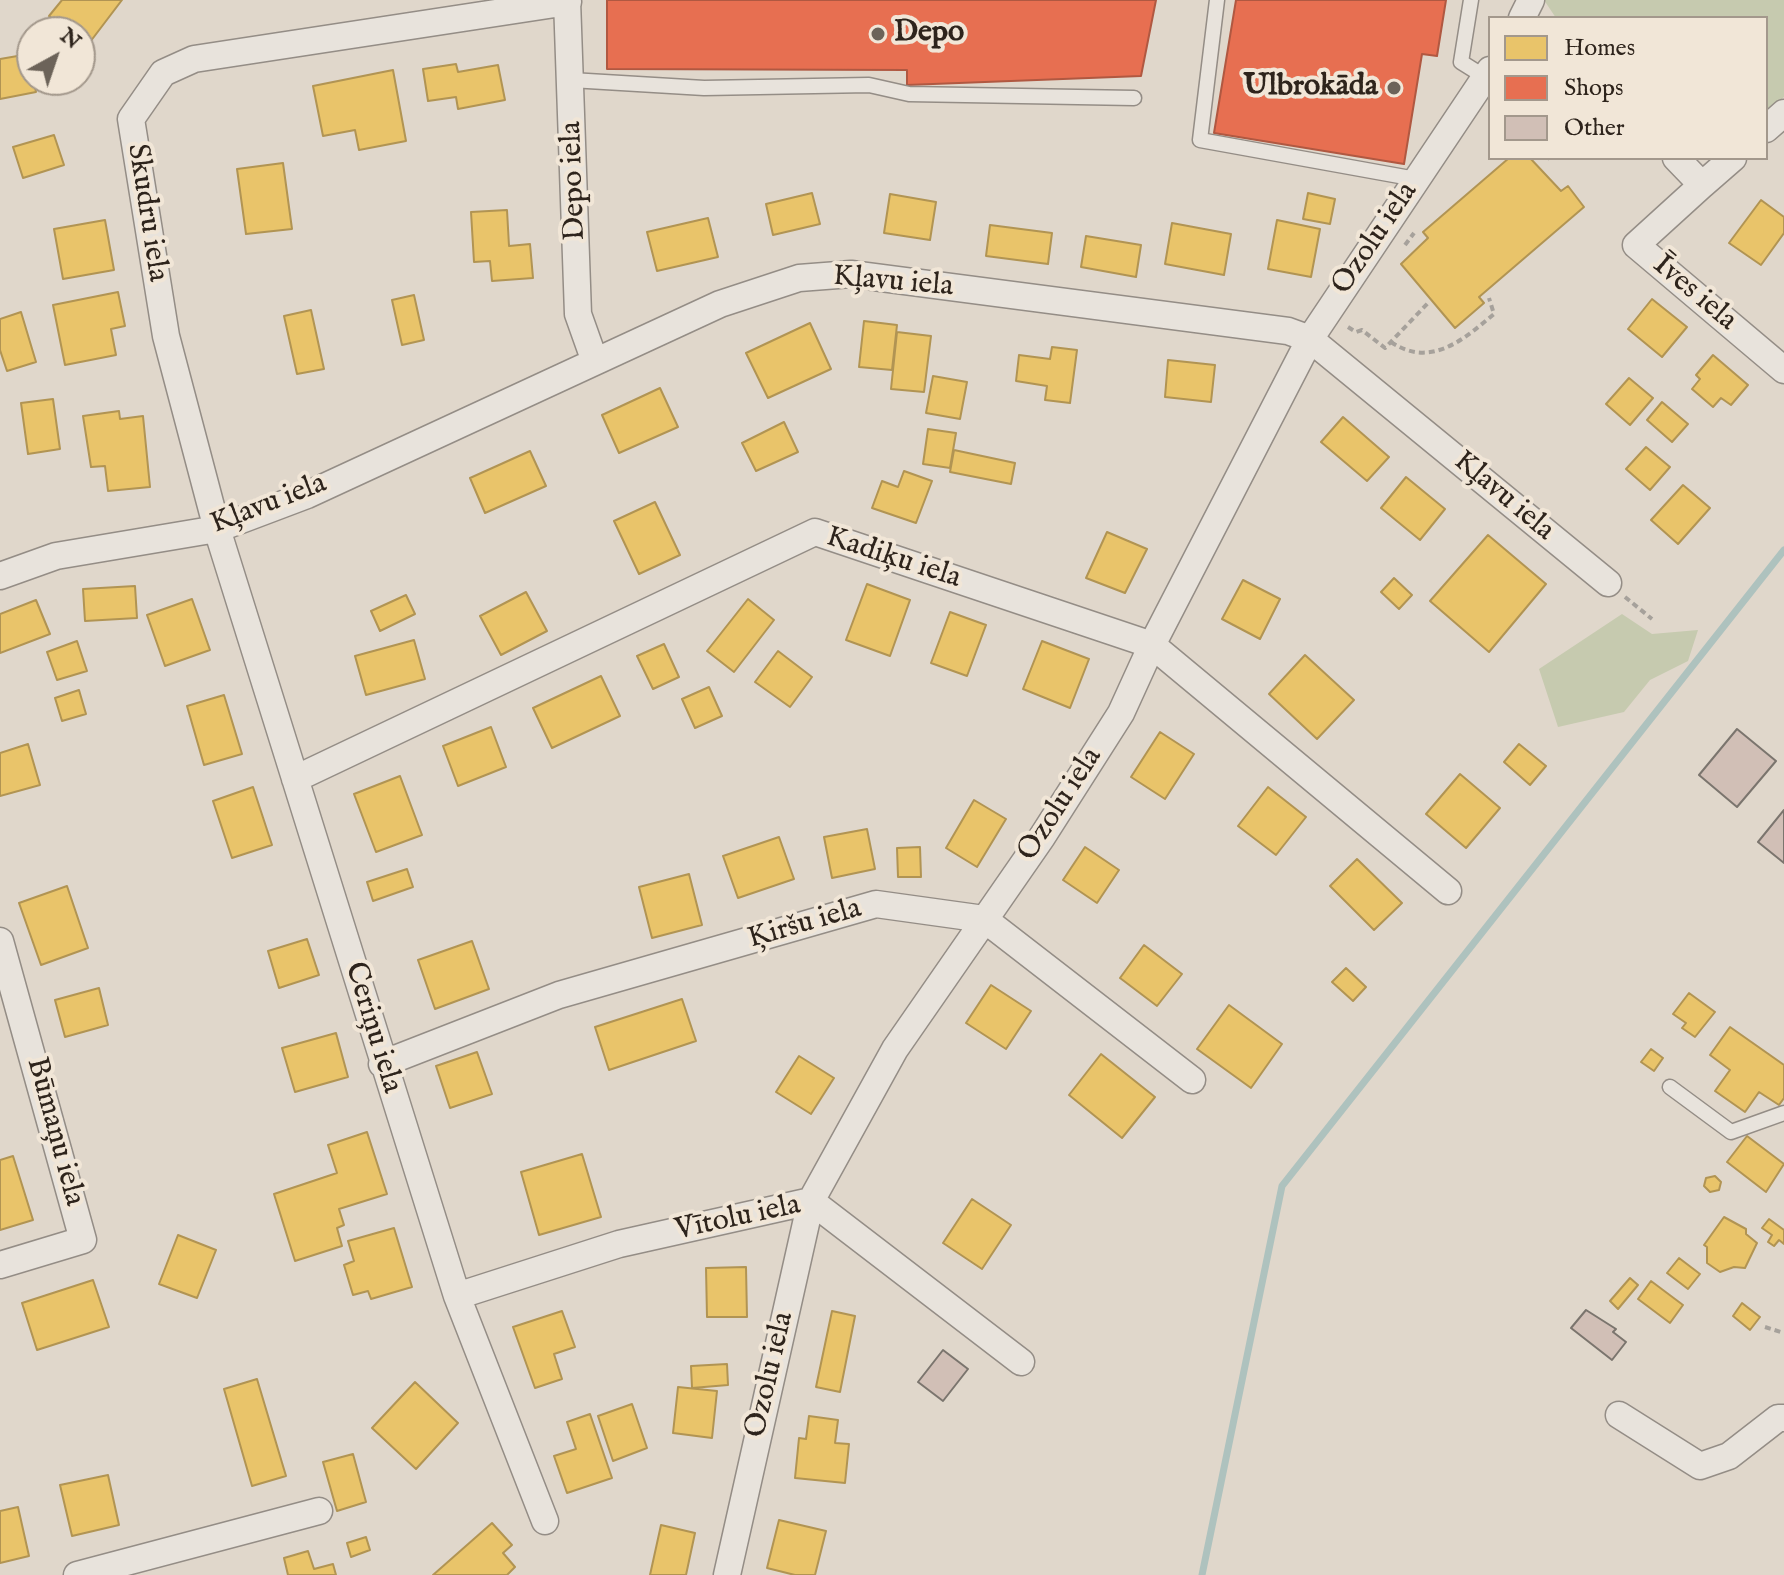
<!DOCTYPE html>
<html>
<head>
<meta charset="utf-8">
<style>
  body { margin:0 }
  #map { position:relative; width:1784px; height:1575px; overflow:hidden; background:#e0d7cb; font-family:"IM FELL English",serif }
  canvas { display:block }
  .legend { position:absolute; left:1488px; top:16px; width:280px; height:144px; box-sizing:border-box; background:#f1e6d7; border:2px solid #a3988c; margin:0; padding:10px 14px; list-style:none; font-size:24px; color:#2e241c }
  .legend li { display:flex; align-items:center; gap:16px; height:40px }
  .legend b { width:40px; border:2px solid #a3988c }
  .north { position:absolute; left:16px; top:16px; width:80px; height:80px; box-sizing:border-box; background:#f1e6d7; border:2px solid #a3988c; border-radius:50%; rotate:40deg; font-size:22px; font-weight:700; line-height:32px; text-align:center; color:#2e241c }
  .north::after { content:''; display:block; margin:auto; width:28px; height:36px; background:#6c6359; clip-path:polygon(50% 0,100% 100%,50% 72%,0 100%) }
</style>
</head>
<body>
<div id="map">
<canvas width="1784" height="1575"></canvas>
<ul class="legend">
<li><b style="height:22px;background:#e9c46a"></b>Homes</li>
<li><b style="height:22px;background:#e76f51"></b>Shops</li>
<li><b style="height:22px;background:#d1bfb6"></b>Other</li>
</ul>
<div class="north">N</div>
</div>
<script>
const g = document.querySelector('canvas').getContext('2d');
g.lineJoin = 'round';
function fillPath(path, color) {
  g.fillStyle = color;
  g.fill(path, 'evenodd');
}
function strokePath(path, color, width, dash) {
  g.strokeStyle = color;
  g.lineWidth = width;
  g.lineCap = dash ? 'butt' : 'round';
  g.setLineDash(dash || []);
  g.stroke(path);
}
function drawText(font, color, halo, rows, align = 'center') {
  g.font = font + ' "IM FELL English",serif';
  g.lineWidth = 8;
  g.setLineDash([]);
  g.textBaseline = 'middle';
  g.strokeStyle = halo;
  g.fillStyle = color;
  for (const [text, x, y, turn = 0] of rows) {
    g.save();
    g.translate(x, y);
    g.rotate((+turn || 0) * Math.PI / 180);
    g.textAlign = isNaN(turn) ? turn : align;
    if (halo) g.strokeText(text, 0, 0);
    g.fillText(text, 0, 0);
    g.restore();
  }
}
const green = new Path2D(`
  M1544 0H1784V97L1766 113V18H1556Z
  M1622 614 1652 634 1698 630 1688 661 1650 680 1624 712 1558 727 1539 669Z`);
const homes = new Path2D(`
  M62 0H122L87 46 80 40V32H69L49 16Z
  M29 54 36 92 0 99V59Z
  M456 64 458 72 498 65 505 100 458 109 456 97 428 101 423 69Z
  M393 70 406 141 359 150 355 130 323 136 313 86Z
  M54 135 64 165 23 178 13 147Z
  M1509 158H1530L1561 191 1568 186 1584 207 1479 297 1484 303 1455 328 1401 264 1428 238 1423 232Z
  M283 163 292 229 246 234 237 169Z
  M812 193 820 224 773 235 766 204Z
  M1308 193 1335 199 1330 224 1303 219Z
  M890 194 936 202 930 240 884 233Z
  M1761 200 1784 217V233L1761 265 1729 243Z
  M507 210 509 246 530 244 533 278 492 281 490 261 474 262 471 212Z
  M708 218 718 257 657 271 647 232Z
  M105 220 114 270 63 279 54 229Z
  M1277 220 1320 229 1311 277 1268 269Z
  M1172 223 1231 234 1224 275 1165 264Z
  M990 225 1052 233 1048 264 986 256Z
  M1086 236 1141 245 1136 277 1081 267Z
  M118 292 125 326 111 329 116 355 65 365 53 305Z
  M414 295 424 340 402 345 392 300Z
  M1652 299 1687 327 1662 357 1628 329Z
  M311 310 324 369 297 374 284 316Z
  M21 312 36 362 7 371 0 350V319Z
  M864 321 897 325 892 370 859 367Z
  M810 323 831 369 768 398 746 353Z
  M897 332 931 336 924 392 891 389Z
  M1052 347 1077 350 1070 403 1045 400 1047 386 1016 381 1019 355 1050 359Z
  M1713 355 1748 385 1731 405 1721 398 1713 407 1692 389 1700 379 1696 375Z
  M1168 360 1215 365 1211 402 1165 397Z
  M933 376 967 382 960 419 926 413Z
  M1629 378 1653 398 1630 425 1606 404Z
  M660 388 678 427 619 453 602 415Z
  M53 399 60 449 28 454 21 403Z
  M1662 402 1688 424 1672 442 1647 420Z
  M119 411 120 419 143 416 150 487 108 491 105 466 91 467 83 416Z
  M1343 417 1389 457 1367 481 1321 442Z
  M784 422 798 452 756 471 742 443Z
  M928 429 956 433 950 468 923 464Z
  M1646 447 1670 467 1650 490 1626 469Z
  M954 450 1015 463 1011 484 950 472Z
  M530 451 546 486 485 513 470 478Z
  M904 471 932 481 916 523 872 508 882 481 898 487Z
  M1406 477 1445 509 1420 540 1381 508Z
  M1683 485 1710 508 1678 544 1651 520Z
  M655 502 680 555 639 574 614 521Z
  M1107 532 1147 549 1125 593 1086 578Z
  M1488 535 1546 584 1489 652 1430 601Z
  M1394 578 1412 595 1399 609 1381 592Z
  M1243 580 1280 599 1260 639 1222 619Z
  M867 584 910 600 890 656 846 640Z
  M135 586 137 618 85 621 83 589Z
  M526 592 547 631 501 655 480 616Z
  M406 595 415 614 380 631 371 611Z
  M192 599 210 650 165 666 147 615Z
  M748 599 774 620 734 672 707 651Z
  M36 600 50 634 0 653V614Z
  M950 612 986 625 967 676 931 663Z
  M414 640 425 679 366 695 355 656Z
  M77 641 87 671 57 680 47 652Z
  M1042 641 1089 659 1070 708 1023 689Z
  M664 644 679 677 653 689 637 656Z
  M778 651 812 677 790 707 755 682Z
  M1305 655 1354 700 1317 739 1269 694Z
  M601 676 620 716 552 748 533 708Z
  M709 687 722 716 695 728 682 699Z
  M79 690 86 714 62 721 55 698Z
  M224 695 242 754 204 765 187 706Z
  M491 727 506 767 458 786 443 746Z
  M1160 732 1194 754 1165 799 1131 777Z
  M28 744 40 785 0 796V753Z
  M1519 744 1546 766 1530 785 1504 762Z
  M1460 774 1500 808 1466 848 1426 814Z
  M400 776 422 835 376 852 354 794Z
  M253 787 272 845 232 858 213 801Z
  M1268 787 1306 817 1276 855 1238 826Z
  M974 800 1006 819 977 867 946 848Z
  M867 829 875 869 832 878 824 837Z
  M779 837 794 879 738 898 723 856Z
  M920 847 921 877H898L897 848Z
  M1085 847 1119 870 1097 903 1063 880Z
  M1357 859 1402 903 1374 930 1330 886Z
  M407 869 413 887 373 901 367 882Z
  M689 874 702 925 652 938 639 887Z
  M67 886 88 948 41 965 19 903Z
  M307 939 319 975 279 988 268 951Z
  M472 941 489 989 435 1009 418 960Z
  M1144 945 1182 974 1157 1006 1120 978Z
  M1346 968 1366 987 1353 1001 1332 982Z
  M991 985 1031 1011 1006 1049 966 1023Z
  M99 988 108 1025 65 1037 55 1000Z
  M1689 993 1715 1012 1695 1037 1682 1028 1686 1023 1673 1014Z
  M682 999 696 1041 609 1070 595 1027Z
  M1229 1005 1282 1044 1251 1088 1197 1049Z
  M1730 1027 1784 1065V1098L1779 1105 1759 1092 1745 1112 1715 1091 1730 1070 1710 1055Z
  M336 1033 348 1077 295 1092 282 1048Z
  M1651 1049 1663 1058 1654 1071 1641 1062Z
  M477 1052 492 1094 450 1108 436 1066Z
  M1101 1054 1155 1097 1122 1138 1069 1095Z
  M799 1056 834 1078 811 1114 776 1092Z
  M367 1132 387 1194 339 1209 344 1225 337 1228 342 1246 295 1261 274 1194 337 1173 328 1145Z
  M1747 1136 1784 1164 1766 1192 1727 1162Z
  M582 1154 601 1217 539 1235 521 1172Z
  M13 1156 33 1220 0 1230V1160Z
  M1715 1176 1721 1182 1719 1190 1710 1192 1704 1186 1706 1178Z
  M972 1199 1011 1225 982 1269 943 1243Z
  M1724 1217 1746 1229V1234L1757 1243 1745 1268 1734 1267 1720 1272 1707 1263V1247L1704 1245Z
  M1769 1219 1784 1230V1244L1779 1240 1774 1246 1768 1242 1772 1235 1762 1228Z
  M394 1228 412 1287 371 1299 368 1291 353 1295 344 1265 354 1261 348 1241Z
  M178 1235 216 1250 197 1298 159 1284Z
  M1679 1258 1700 1274 1688 1289 1667 1273Z
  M746 1267 747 1317H707L706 1268Z
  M1630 1278 1638 1285 1618 1309 1610 1301Z
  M93 1280 109 1327 37 1350 22 1303Z
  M1651 1281 1683 1305 1670 1323 1638 1299Z
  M1742 1303 1760 1317 1750 1330 1733 1316Z
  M562 1311 575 1347 554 1354 562 1379 535 1388 513 1327Z
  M832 1311 855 1316 840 1392 816 1387Z
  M727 1364 728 1385 692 1388 691 1366Z
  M257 1379 286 1476 252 1486 224 1389Z
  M415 1382 458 1423 416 1469 372 1428Z
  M678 1387 717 1391 712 1438 673 1433Z
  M632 1404 647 1448 613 1461 598 1416Z
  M590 1414 612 1478 567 1493 554 1456 576 1449 567 1422Z
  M809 1416 838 1420 835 1443 849 1444 845 1483 795 1478 799 1438 806 1439Z
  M353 1454 366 1502 337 1511 323 1462Z
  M108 1475 119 1525 72 1536 60 1485Z
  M18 1507 29 1556 0 1563V1511Z
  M779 1520 826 1531 815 1575H795L767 1568Z
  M492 1523 512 1545 503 1553 515 1567 507 1575H433Z
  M661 1525 695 1533 686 1575H650Z
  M366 1537 370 1550 351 1557 347 1543Z
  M308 1551 314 1569 333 1564 336 1575H288L284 1558Z`);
const shops = new Path2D(`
  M607 0H1156L1141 76 907 85V70L607 69Z
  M1236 0H1446L1437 56 1422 54 1404 164 1214 133Z`);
const stream = new Path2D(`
  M1202 1575 1282 1186 1784 550`);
const building = new Path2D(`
  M1737 729 1776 761 1737 807 1699 775Z
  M1784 810V863L1758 842Z
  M1586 1310 1616 1329 1613 1332 1626 1342 1612 1360 1571 1328Z
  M943 1350 968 1369 943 1401 918 1382Z`);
const path = new Path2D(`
  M1549 158 1550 159
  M1405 245 1414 233
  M1348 327 1356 332 1362 330 1385 348 1429 302
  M1391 342C1431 369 1464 339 1494 314L1489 298
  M1625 597 1652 619
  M1765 1327 1784 1333`);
const lane = new Path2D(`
  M1217 0 1200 140 1416 179
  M1471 0 1461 62 1485 77
  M571 80 704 88 869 85 909 94 1134 98
  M1670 1087 1731 1132 1784 1113`);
const street = new Path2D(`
  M567 0 578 314 594 359
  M1522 18 1531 0
  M1766 129 1784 113
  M1676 158 1702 185 1733 158
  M1702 185 1636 245 1784 370
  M0 576 56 556 217 529 307 495 720 304 799 278 851 274 1288 331 1310 339 1608 583
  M295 779 815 532 1152 645 1448 891
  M0 941 83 1240 0 1265
  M382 1064 559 995 876 904 984 919 1192 1080
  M811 1201 1021 1362
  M457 1296 619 1244 811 1201
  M1619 1415 1700 1466 1729 1456 1778 1418H1784
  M545 1521 457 1296 217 529 166 336 131 119 163 73 194 59 568 2
  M77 1575 319 1511
  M727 1575 811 1201 895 1049 1042 837 1121 713 1152 645 1310 339 1490 70`);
const markers = [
  [878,34,8,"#6c6359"],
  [1394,88,8,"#6c6359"]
];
const poiNames = [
  ["Depo",894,34],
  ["Ulbrokāda",1378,88,"right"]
];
const streetNames = [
  ["Depo iela",575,181,-92],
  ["Skudru iela",146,213,81],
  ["Ozolu iela",1376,239,-56],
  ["Kļavu iela",893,283,5],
  ["Īves iela",1694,294,40],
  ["Kļavu iela",1503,497,40],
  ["Kļavu iela",269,505,-21],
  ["Kadiķu iela",893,559,18],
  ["Ozolu iela",1061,805,-57],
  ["Ķiršu iela",805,925,-16],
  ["Ceriņu iela",372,1028,73],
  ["Būmaņu iela",54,1132,75],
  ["Vītolu iela",738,1219,-12],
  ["Ozolu iela",771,1375,-77]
];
fillPath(green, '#c6caaf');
fillPath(homes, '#e9c46a');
strokePath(homes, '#b19453', 2);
fillPath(shops, '#e76f51');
strokePath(shops, '#b05841', 2);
strokePath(stream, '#aec2be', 7);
fillPath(building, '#d1bfb6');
strokePath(building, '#7b756e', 2);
strokePath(lane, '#948d86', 17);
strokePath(street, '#948d86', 29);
strokePath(path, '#a6a19b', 4, [6, 4]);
strokePath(lane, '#e8e3dc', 14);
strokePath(street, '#e8e3dc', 26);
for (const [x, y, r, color] of markers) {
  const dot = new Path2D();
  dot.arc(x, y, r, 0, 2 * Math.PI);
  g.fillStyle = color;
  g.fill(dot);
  strokePath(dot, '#f1e6d7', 3);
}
drawText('bold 30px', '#2e241c', '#f1e6d7', poiNames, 'left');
drawText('30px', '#2e241c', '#f1e6d7', streetNames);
</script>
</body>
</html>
